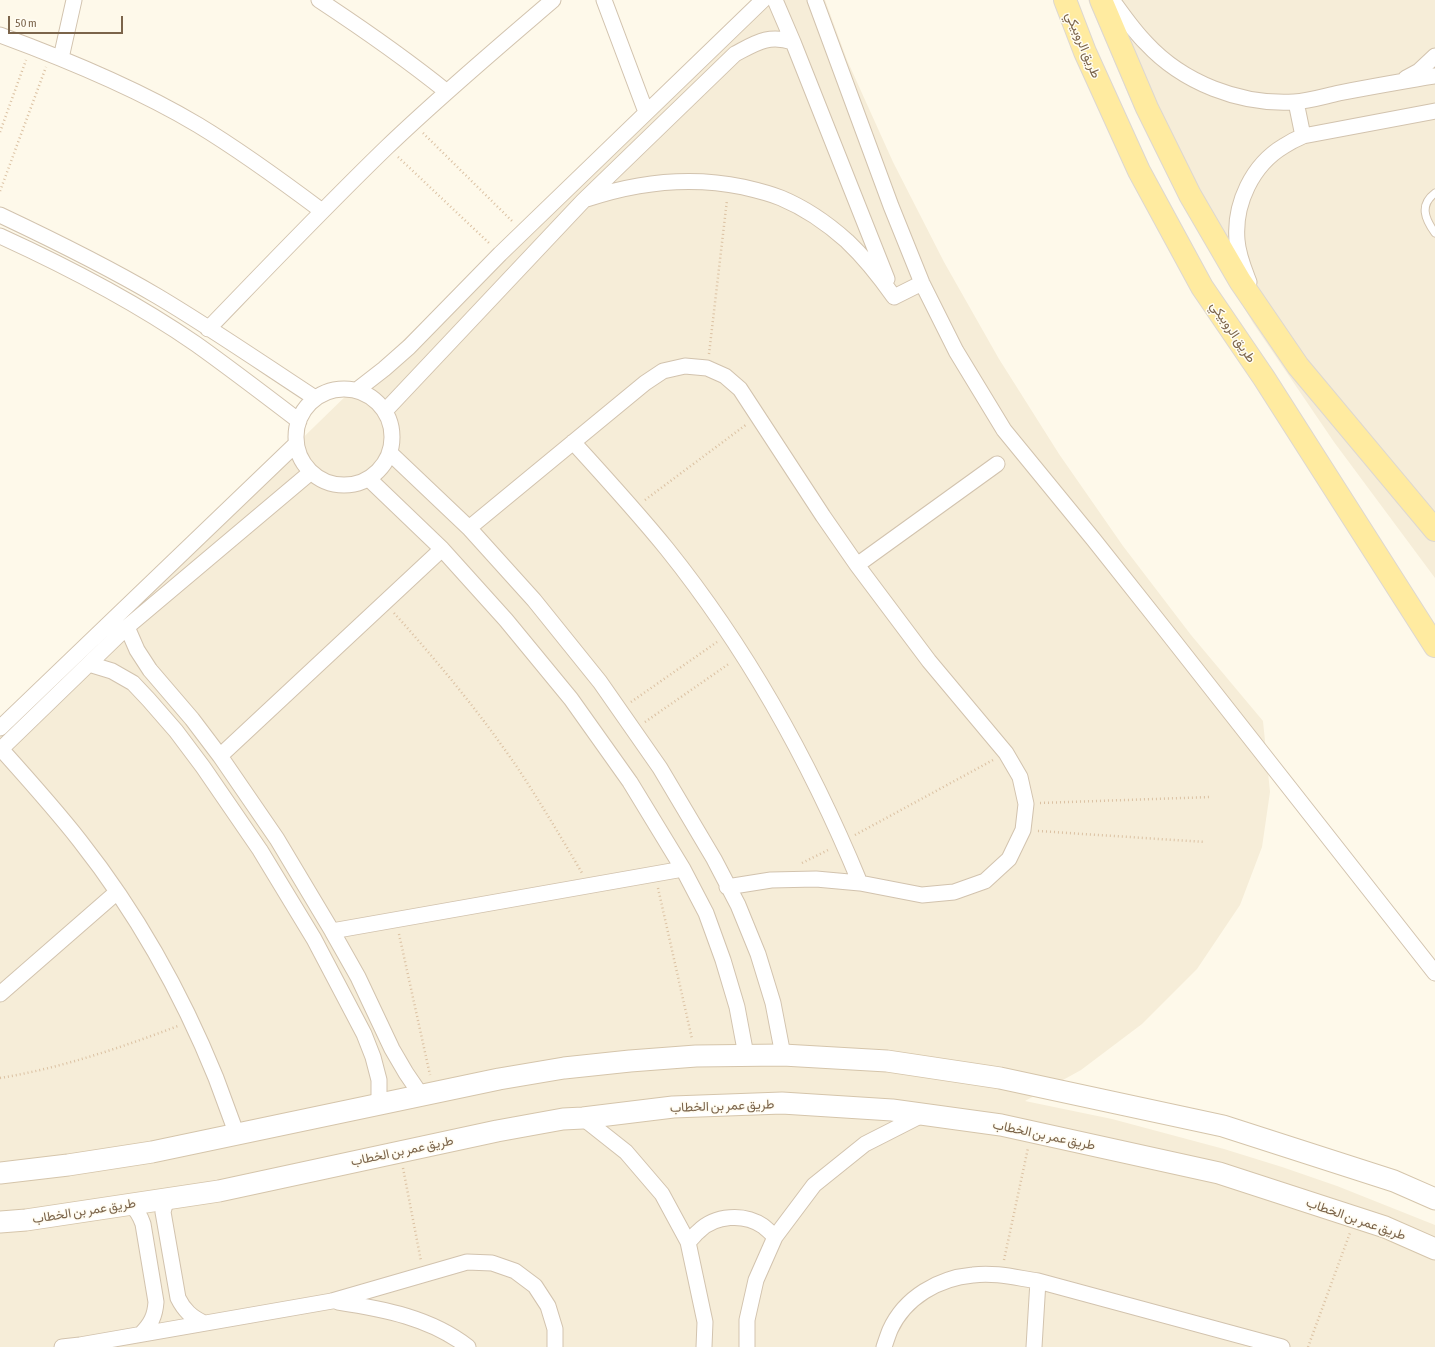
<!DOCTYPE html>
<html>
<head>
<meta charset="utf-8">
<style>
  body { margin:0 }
  #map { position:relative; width:1435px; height:1347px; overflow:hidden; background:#fef9ea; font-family:"Asap Condensed",sans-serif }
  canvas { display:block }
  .scale { position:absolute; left:8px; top:16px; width:115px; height:18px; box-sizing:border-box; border:2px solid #7b644a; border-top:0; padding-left:5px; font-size:12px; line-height:14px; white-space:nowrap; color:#7b644a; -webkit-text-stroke:3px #fffcf2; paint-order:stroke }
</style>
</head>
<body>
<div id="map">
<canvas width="1435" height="1347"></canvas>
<div class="scale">50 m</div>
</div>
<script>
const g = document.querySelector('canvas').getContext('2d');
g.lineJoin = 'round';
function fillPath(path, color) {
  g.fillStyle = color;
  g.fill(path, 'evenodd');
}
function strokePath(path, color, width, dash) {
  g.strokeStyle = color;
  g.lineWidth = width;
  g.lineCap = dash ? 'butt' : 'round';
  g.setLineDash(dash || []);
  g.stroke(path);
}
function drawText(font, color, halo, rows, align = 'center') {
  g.font = font + ' "Asap Condensed",Vazirmatn,sans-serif';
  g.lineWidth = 3;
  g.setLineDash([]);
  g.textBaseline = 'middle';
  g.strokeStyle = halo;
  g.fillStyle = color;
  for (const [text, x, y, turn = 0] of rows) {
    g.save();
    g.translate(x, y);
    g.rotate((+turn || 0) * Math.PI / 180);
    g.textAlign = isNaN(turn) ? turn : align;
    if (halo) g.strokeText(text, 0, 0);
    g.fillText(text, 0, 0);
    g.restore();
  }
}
const residential = new Path2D(`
  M752 0H825L847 60 893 162 944 262 999 359 1059 454 1123 546 1191 635 1263 721 1270 792 1262 847 1240 905 1197 969 1142 1024 1081 1070 1025 1101 1112 1119 1224 1149 1282 1167 1337 1186 1435 1225V1347H0V733Z
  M1088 0H1435V578L1334 442 1253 323 1185 207 1134 108Z`);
const path = new Path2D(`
  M0 132 26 60
  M423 133 512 221
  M398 157 490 244
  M0 191 46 67
  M709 354 727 200
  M645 500 747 424
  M394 613C438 662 480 713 517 767 540 802 561 837 582 873
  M631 702 717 642
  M645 722 730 663
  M1040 803 1211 797
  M1038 831 1205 842
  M855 835 993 760
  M802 863 830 849
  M658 888 692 1039
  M399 934 430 1075
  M0 1078C61 1068 120 1048 178 1026
  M403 1168 421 1261
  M1004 1260 1028 1148
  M1308 1347 1350 1233`);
const lane = new Path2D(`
  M1435 193C1419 205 1425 219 1435 233`);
const street = new Path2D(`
  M319 0C363 29 406 59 447 92
  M604 0 646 112
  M775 0 793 42 887 279
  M815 0 891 206 922 283 956 351 1004 430 1094 540 1163 627 1435 973
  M1112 0C1123 15 1133 30 1146 43 1183 83 1240 105 1294 102 1309 101 1325 96 1339 93 1371 87 1403 81 1435 76
  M0 35C68 60 136 88 198 125 241 151 282 181 322 211
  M61 58 74 0
  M1406 78 1419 71 1435 56
  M1296 102 1303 136
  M587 199C638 182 690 176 743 187 756 190 769 193 781 198 805 208 828 224 847 241 865 258 880 277 894 297
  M0 215C53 240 106 266 157 296 211 328 263 364 315 398
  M0 236C68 267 135 302 196 344 231 369 265 395 299 421
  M1249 282C1244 269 1238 255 1237 240 1234 204 1252 165 1284 146 1290 142 1296 139 1303 136L1435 111
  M894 297 922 283
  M208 329C267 268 326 206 387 147 440 96 497 48 553 0
  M296 437a48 48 0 1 1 96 0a48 48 0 1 1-96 0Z
  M357 390 384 369 409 347 500 254 763 0
  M385 411 583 201 735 54C756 43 768 34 793 42
  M573 442C605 477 637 512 667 549 748 650 811 764 860 883
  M390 453 469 528 534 600 600 682 660 768 714 859 738 905 758 954 773 1003 783 1055
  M369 479 442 549 506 620 571 699 630 782 683 869 706 913 723 960 737 1007 746 1055
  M469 528 645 383 663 371 685 366 707 368 725 376 740 389 823 516 857 565 929 661 1006 753 1020 777 1026 804 1023 830 1009 859 985 881 954 892 922 895 860 883 816 879 771 880 727 887
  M857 565 997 464
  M127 627 137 650 150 670 192 719 220 756 277 839 332 931 358 977 392 1049 406 1073 421 1095
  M89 664 112 671 133 683 149 700 176 731 203 767 260 850 314 939 364 1034 373 1057 379 1080V1104
  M0 728 296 444
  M1 749C28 779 55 809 80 841 136 912 182 994 216 1078 223 1097 230 1116 237 1135
  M0 750 127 627 311 472
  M220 756 442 549
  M332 931 683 869
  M0 994 117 892
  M583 1118 626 1152 662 1194 688 1242 705 1322 704 1347
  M169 1198 165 1205 163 1212 178 1298C184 1310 191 1317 204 1323
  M130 1204C137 1210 140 1215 143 1224L156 1302C155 1316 151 1324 141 1334
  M688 1242C692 1239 695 1234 699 1231 715 1215 744 1213 763 1226 767 1229 771 1233 775 1237
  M338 1302C384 1309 431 1318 468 1347
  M62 1347 80 1345 332 1301 467 1262 492 1263 515 1271 535 1286 548 1306 555 1329V1347
  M747 1347V1320L756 1280 775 1237 814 1185 865 1144 924 1114
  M884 1347C886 1341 888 1335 890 1330 905 1297 939 1278 973 1275 995 1272 1017 1278 1038 1281L1282 1347
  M1034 1347 1038 1281`);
const secondary = new Path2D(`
  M0 1173 68 1165 152 1152 499 1079 564 1068 630 1061 696 1056 783 1055 887 1061 1000 1078 1223 1126 1394 1181 1435 1199
  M0 1222 26 1220 219 1191 497 1131 563 1119 583 1118 673 1107 782 1103 892 1110 1001 1125 1219 1173 1385 1227 1435 1249`);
const primary = new Path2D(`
  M1065 0 1085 52 1139 171 1202 287 1264 378 1435 646
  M1101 0 1147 108 1190 195 1240 281 1298 366 1435 530`);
const streetNames = [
  ["طريق الروبيكي",1083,45,67],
  ["طريق الروبيكي",1233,332,56],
  ["طريق عمر بن الخطاب",722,1106,-2],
  ["طريق عمر بن الخطاب",1044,1135,12],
  ["طريق عمر بن الخطاب",402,1151,-12],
  ["طريق عمر بن الخطاب",84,1211,-9],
  ["طريق عمر بن الخطاب",1356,1219,19]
];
fillPath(residential, '#f6edd8');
strokePath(lane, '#d2c3ae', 9);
strokePath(street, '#d2c3ae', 17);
strokePath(secondary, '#d5c5ab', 23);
strokePath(primary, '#ddd7d0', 24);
strokePath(path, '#dbc1a2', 2.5, [1, 3]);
strokePath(lane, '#fff', 7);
strokePath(street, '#fff', 15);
strokePath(secondary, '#fff', 21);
strokePath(primary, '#ffeba0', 22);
drawText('13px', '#7b644a', '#fffcf2', streetNames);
</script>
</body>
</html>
